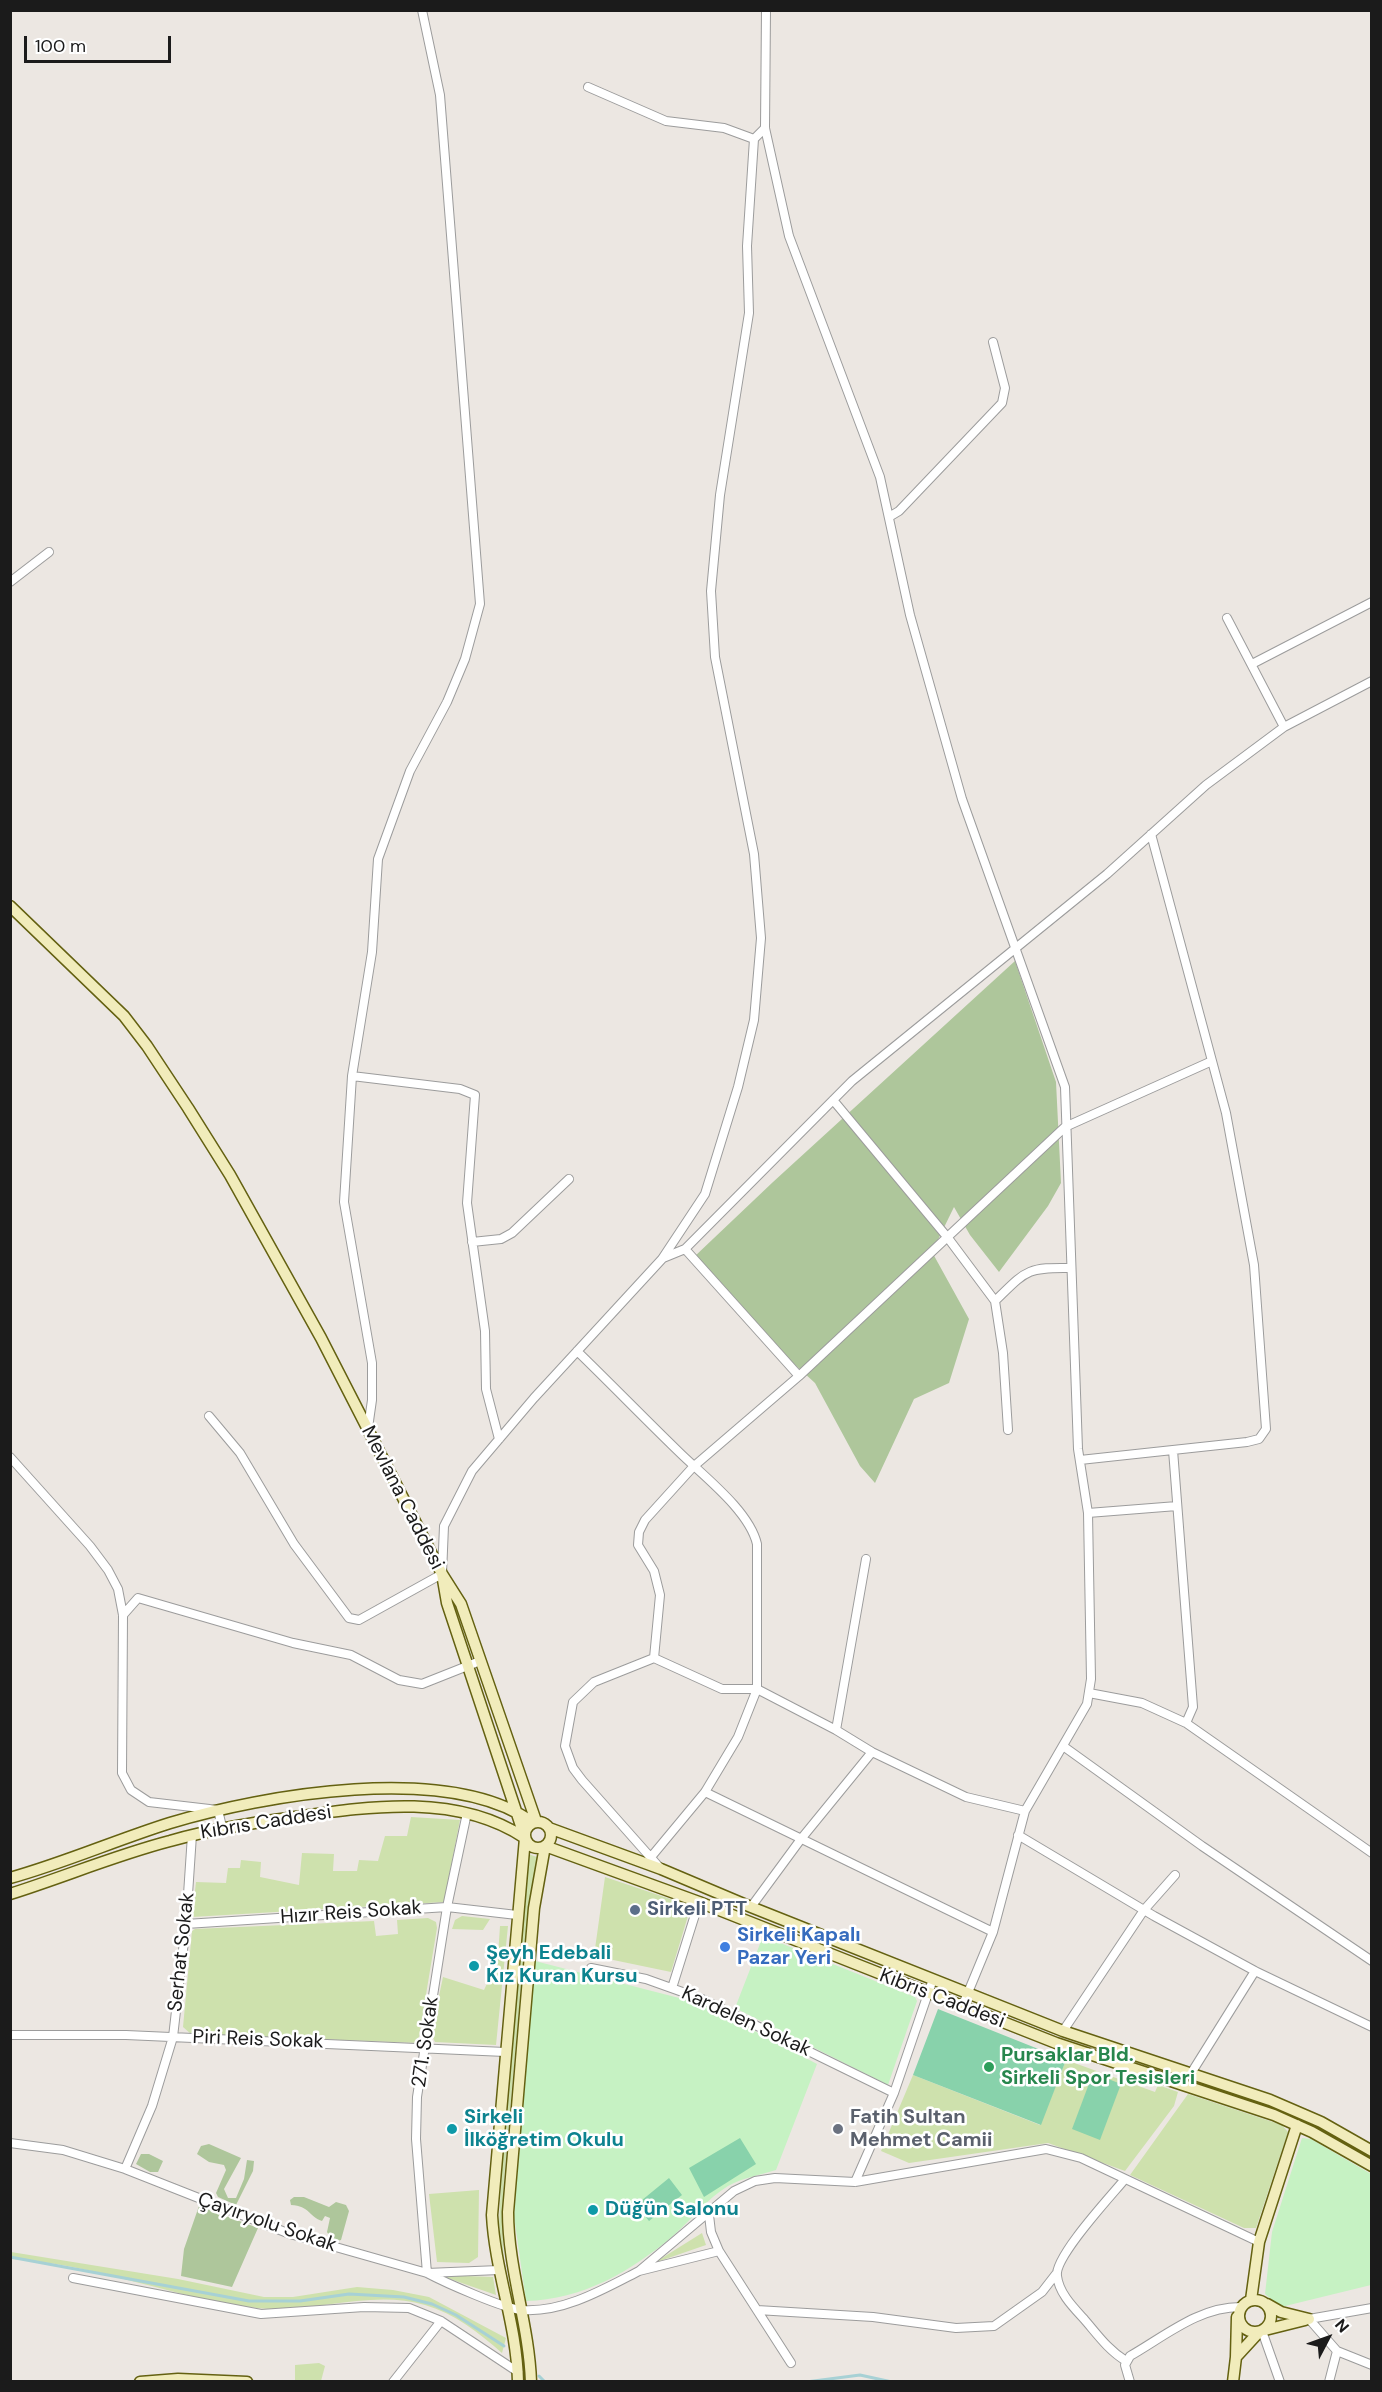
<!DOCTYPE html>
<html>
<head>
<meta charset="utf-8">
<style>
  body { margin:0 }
  #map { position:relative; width:1382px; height:2392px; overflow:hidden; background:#ece7e2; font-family:"DM Sans",sans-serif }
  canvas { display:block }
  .frame { position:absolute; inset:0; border:12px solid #1b1b1b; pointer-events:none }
  .north { position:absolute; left:1298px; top:2308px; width:60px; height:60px; -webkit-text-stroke:4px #fff; paint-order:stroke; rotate:49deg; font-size:16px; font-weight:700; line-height:24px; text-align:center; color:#1b1b1b }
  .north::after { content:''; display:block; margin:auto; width:21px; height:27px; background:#1b1b1b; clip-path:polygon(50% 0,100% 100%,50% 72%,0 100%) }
  .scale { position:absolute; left:24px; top:36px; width:147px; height:27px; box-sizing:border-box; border:3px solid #1b1b1b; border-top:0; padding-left:8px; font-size:18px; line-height:21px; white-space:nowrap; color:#1b1b1b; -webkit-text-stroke:4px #fff; paint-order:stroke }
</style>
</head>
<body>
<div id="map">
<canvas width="1382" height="2392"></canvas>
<div class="frame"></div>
<div class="north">N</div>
<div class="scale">100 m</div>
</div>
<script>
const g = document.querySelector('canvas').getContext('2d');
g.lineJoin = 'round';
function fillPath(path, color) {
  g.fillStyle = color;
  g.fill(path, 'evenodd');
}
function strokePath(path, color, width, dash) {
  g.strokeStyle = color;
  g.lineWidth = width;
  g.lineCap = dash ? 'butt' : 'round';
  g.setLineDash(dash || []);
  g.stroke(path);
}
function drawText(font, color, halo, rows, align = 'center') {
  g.font = font + ' "DM Sans",sans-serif';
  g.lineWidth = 5;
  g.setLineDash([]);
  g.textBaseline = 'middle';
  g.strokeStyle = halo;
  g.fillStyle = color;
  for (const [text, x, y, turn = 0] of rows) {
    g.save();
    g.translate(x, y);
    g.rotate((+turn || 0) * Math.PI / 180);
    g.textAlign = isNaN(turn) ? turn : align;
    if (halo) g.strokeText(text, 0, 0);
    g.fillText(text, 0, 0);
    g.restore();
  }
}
const grass = new Path2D(`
  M411 1817 460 1820 444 1902 192 1917 196 1882 226 1883 228 1868H240L241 1860 261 1862 260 1877 299 1885 302 1853 334 1854 333 1871H357L359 1860 378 1861 385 1836H407Z
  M528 1854 537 1857 525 1940 504 2180 502 2220 504 2265 499 2224 503 2144Z
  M605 1877 691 1906 671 1972 594 1956Z
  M462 1916 490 1919 483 1930 452 1929 455 1920Z
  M428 1918 436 1922 437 1928 418 2043 191 2034 183 2027 192 1931 195 1929 374 1921 376 1936 398 1934 397 1920Z
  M500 1926H508L496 2045 435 2042 431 2034 443 1977 484 1990 493 1971H497Z
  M1066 2060 1155 2092 1158 2085 1178 2092 1174 2106 1125 2171 1048 2143 909 2163 881 2151 913 2075 1040 2125Z
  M1188 2094 1282 2125 1288 2132 1256 2228H1244L1130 2175Z
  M479 2190 478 2257 469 2263 437 2262 429 2194Z
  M702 2233 706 2245 654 2263Z
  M11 2252 178 2279 264 2297H293L357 2287 393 2290 429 2297 506 2338 502 2353C478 2332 455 2314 425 2305 371 2289 312 2314 257 2308 176 2299 93 2263 11 2259Z
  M439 2275 493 2277 496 2295Z
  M319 2363 325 2366 321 2381H295V2365Z`);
const forest = new Path2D(`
  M1015 961 1056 1082 1061 1183 1048 1206 999 1272 970 1235 954 1207 932 1252 969 1319 949 1383 914 1399 875 1483 860 1466 815 1383 756 1329 694 1257 773 1182Z
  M209 2144 241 2158 224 2189 228 2198H236L244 2179 247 2160 254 2161 253 2171 236 2205 218 2197 216 2193 226 2170 224 2165 209 2162 197 2154 201 2146Z
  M141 2154H149L163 2161 158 2172H150L136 2164Z
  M294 2197H304L329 2207 336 2202 346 2205 349 2211 341 2240 333 2242 327 2232 330 2218 325 2216 322 2221C308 2216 310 2206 291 2205L290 2200Z
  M199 2206 258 2228 232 2287 181 2276 184 2249Z`);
const park = new Path2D(`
  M763 1936 915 1997 917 2001 888 2085 735 2008Z
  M535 1961 687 2000 719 2012 817 2064 776 2170C760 2175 742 2178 728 2186 708 2198 691 2220 674 2235 632 2271 582 2300 526 2301L514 2216Z
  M1302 2138 1311 2139 1371 2174V2285L1281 2307 1265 2294 1272 2232Z`);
const pitch = new Path2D(`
  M938 2009 1066 2060 1041 2125 913 2075Z
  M1093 2073 1121 2084 1100 2140 1072 2129Z
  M740 2138 756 2164 704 2197 689 2168Z
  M669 2178 682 2195 649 2221 636 2205Z`);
const stream = new Path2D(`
  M10 2257 249 2301H300L349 2294 404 2297 432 2304 456 2315 504 2346
  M539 2376 545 2382
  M806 2382 860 2375 892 2382`);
const street = new Path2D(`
  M766 10 765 128 789 236 880 477 910 615 962 799 1065 1087 1078 1449 1088 1513 1091 1679 1087 1704 1025 1811 993 1932 962 2007
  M588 87 666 121 724 128 754 139
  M889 517 899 511 1002 403 1005 388 993 342
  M10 582 49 552
  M1227 618 1284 727
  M1252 664 1372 602
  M352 1076 460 1089 475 1095 467 1203 485 1331 486 1389 499 1439
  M833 1100 948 1238 995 1301 1003 1353 1008 1430
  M472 1242 501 1239 512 1233 569 1179
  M685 1249 799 1376
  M663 1258 685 1249 852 1081 1107 874 1206 785 1284 727 1372 681
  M995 1301C1026 1271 1026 1267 1071 1268
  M577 1351C611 1384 644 1418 678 1451 702 1475 749 1510 757 1544V1689L738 1737 705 1792 651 1857
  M209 1416 240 1453 294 1544 349 1618 359 1620 442 1574 444 1526 472 1471 534 1398 662 1259 705 1194 738 1087 754 1020 761 938 754 854 715 657 711 591 720 495 749 313 747 246 754 139 765 128
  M368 1428 372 1400V1363L344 1202 352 1076 372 952 378 859 410 771 447 702 465 659 480 604 440 95 422 10
  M1173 1450 1193 1707 1186 1723
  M10 1457 90 1546 108 1570 118 1589 123 1615 122 1773 131 1790 149 1802 218 1810 222 1827
  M1080 1460 1247 1442 1259 1439 1266 1429 1254 1265 1226 1113 1151 834
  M1088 1513 1177 1506
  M123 1615 138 1598 293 1643 351 1655 399 1680 422 1684 480 1661
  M654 1658 660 1595 654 1571 638 1545 639 1532 645 1520 693 1467 799 1376 1065 1127 1212 1061
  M1089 1693 1142 1703 1186 1723 1372 1853
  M836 1730 866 1559
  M1063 1746 1202 1846 1372 1961
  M705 1792 993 1932
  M467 1813 447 1907 417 2097 416 2139 427 2273 499 2270
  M1018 1835 1154 1916 1255 1971 1372 2027
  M660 1868 582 1780 573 1768 565 1746 573 1702 594 1682 654 1658 722 1689H757L836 1730 872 1752 966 1797 1025 1811
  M751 1907 801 1839 872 1752
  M186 1924 447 1907 517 1915
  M591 1968 646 1979 702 1999 894 2093
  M672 1988 699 1902
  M1063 2031 1144 1910 1175 1875
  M10 2035H126L505 2052
  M1190 2075 1255 1971
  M10 2143 63 2150 125 2169 290 2234 427 2273C444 2282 504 2309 522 2310 563 2313 604 2289 639 2271
  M125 2169 152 2106 173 2037 186 1924 192 1835
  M1125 2179C1111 2196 1054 2257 1057 2276 1059 2293 1073 2307 1084 2319 1097 2334 1108 2350 1126 2361
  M855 2182 894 2093 933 1979
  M709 2215 711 2232 719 2251 791 2363
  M719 2251 639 2271 734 2191 755 2181 775 2178 855 2182 1046 2149 1081 2158 1259 2242
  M73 2278 261 2314 364 2307 409 2308 441 2321 518 2372
  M1372 2308 1309 2319 1337 2351 1372 2365
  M757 2310 873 2317 956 2328 994 2326 1042 2292 1056 2274
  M1262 2331 1280 2382
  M393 2382 441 2321
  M1130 2382 1125 2365 1130 2356C1165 2336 1200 2306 1242 2307
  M1329 2382 1337 2351`);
const secondary = new Path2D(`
  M10 906 124 1016 147 1046 188 1108 230 1175 321 1338 442 1574 447 1603 525 1838 492 2215C495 2272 517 2325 518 2382
  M442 1574 461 1604 536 1821
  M525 1835a13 13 0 1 1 26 0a13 13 0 1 1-26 0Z
  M549 1828 661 1869 751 1907 1063 2031 1270 2100 1321 2122 1372 2151
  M10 1878C64 1863 116 1840 170 1823 263 1795 448 1762 532 1822
  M10 1894C64 1877 116 1855 170 1841 212 1829 253 1823 295 1817 371 1806 457 1793 525 1838
  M1239 2316a16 16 0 1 1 32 0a16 16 0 1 1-32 0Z
  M1251 2300 1259 2242 1297 2125
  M1267 2304 1281 2312 1309 2319
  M1237 2317 1236 2357 1259 2332
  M1265 2330 1305 2320
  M140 2382 178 2379 247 2382
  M531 2382C529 2324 508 2269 508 2212L534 1908 545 1846 699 1902 1056 2043 1274 2115 1312 2132 1372 2166
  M1233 2382 1236 2357`);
const markers = [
  [635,1910,6,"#5c6f8a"],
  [725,1947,6,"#3f7fe0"],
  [474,1966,6,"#0f9aa8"],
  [989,2067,6,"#2e9e5b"],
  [452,2129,6,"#0f9aa8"],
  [838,2129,6,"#6b7280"],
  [593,2210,6,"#0f9aa8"]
];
const streetNames = [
  ["Mevlana Caddesi",402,1498,63],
  ["Kıbrıs Caddesi",266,1823,-9],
  ["Hızır Reis Sokak",351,1913,-4],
  ["Serhat Sokak",182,1952,-84],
  ["Kıbrıs Caddesi",942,1999,21],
  ["Kardelen Sokak",746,2022,25],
  ["Piri Reis Sokak",258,2040,2],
  ["271. Sokak",426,2042,-82],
  ["Çayıryolu Sokak",267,2223,19]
];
const serviceNames = [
  ["Sirkeli PTT",647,1910]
];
const shopNames = [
  ["Sirkeli Kapalı",737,1936],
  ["Pazar Yeri",737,1959]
];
const cultureNames = [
  ["Şeyh Edebali",486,1954],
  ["Kız Kuran Kursu",486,1977],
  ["Sirkeli",464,2118],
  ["İlköğretim Okulu",464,2141],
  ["Düğün Salonu",605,2210]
];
const leisureNames = [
  ["Pursaklar Bld.",1001,2056],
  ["Sirkeli Spor Tesisleri",1001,2079]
];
const worshipNames = [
  ["Fatih Sultan",850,2118],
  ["Mehmet Camii",850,2141]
];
fillPath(grass, '#cee1ad');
fillPath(forest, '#aec69b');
fillPath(park, '#c6f2c3');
fillPath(pitch, '#88d2ab');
strokePath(stream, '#a7d1d5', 3);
strokePath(street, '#9c9c9c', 10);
strokePath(secondary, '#646111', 13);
strokePath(street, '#fff', 8);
strokePath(secondary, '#f1ecbb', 10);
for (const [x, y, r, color] of markers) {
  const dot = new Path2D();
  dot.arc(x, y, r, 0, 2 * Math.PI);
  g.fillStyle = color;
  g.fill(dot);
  strokePath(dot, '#fff', 2);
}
drawText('20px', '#1b1b1b', '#fff', streetNames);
drawText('bold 20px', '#4e5e75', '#fff', serviceNames, 'left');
drawText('bold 20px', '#366cbe', '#fff', shopNames, 'left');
drawText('bold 20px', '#0d838f', '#fff', cultureNames, 'left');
drawText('bold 20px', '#27864d', '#fff', leisureNames, 'left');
drawText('bold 20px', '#5b616d', '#fff', worshipNames, 'left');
</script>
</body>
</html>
